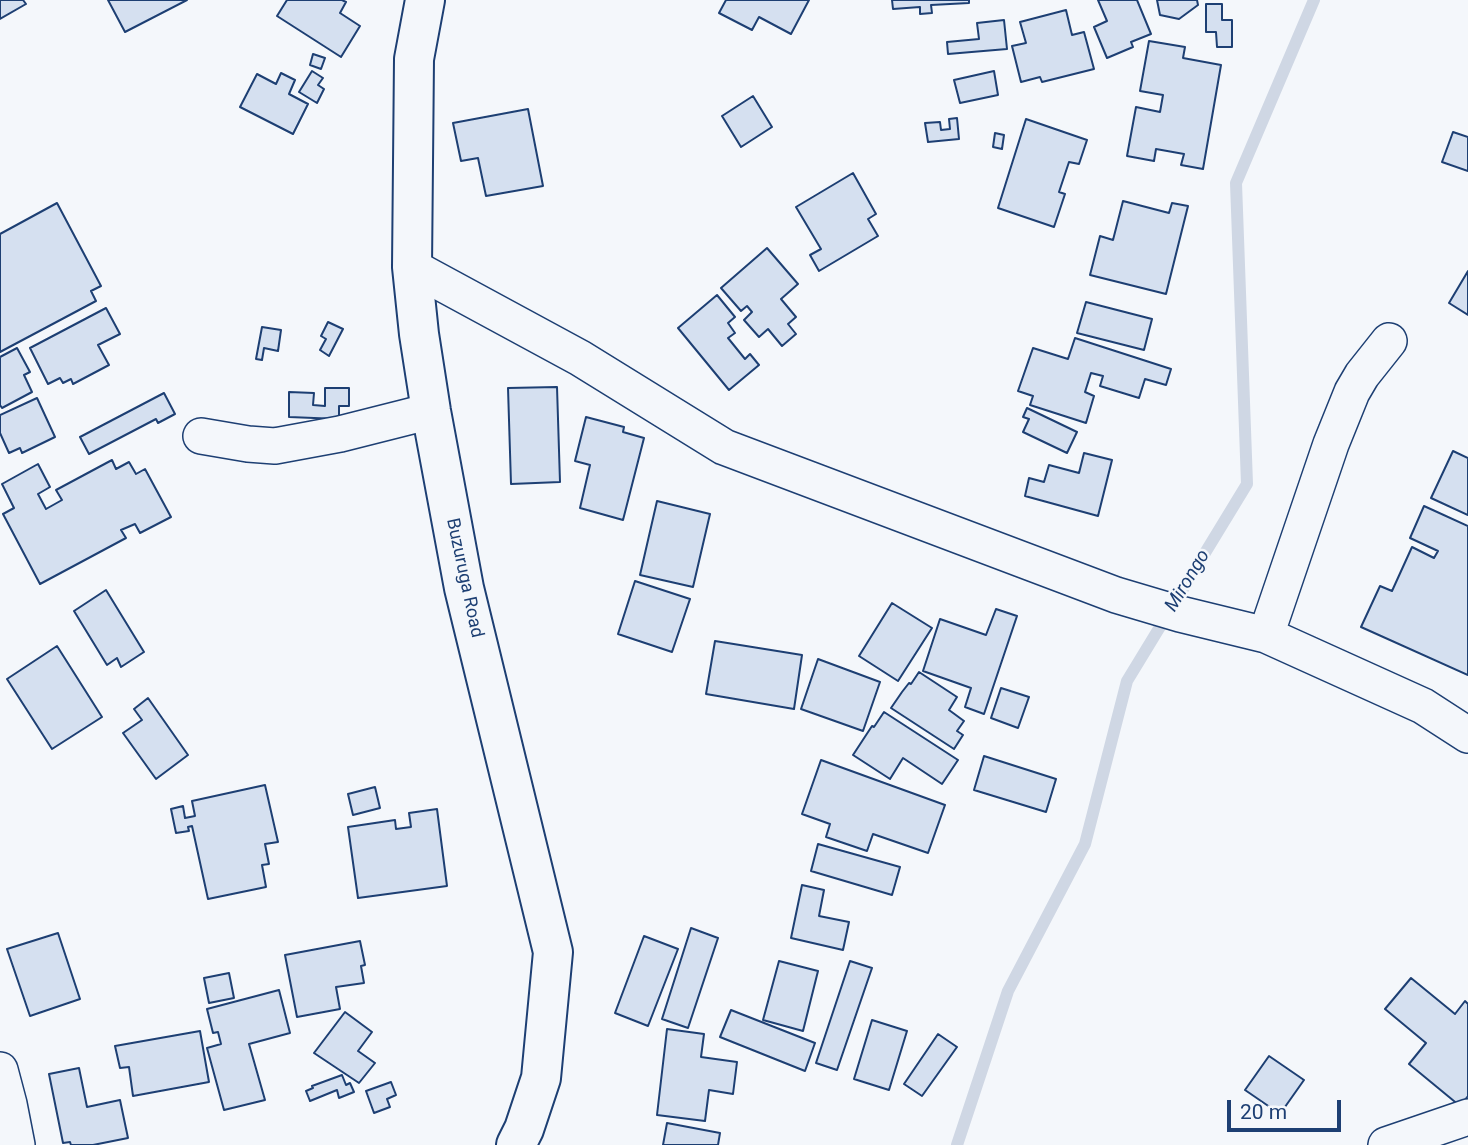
<!DOCTYPE html>
<html>
<head>
<meta charset="utf-8">
<style>
  body { margin:0 }
  #map { position:relative; width:1468px; height:1145px; overflow:hidden; background:#f4f7fb; font-family:Roboto,sans-serif }
  canvas { display:block }
  .scale { position:absolute; left:1227px; top:1100px; width:114px; height:32px; box-sizing:border-box; border:4px solid #1d3f73; border-top:0; padding-left:9px; font-size:21px; line-height:24px; white-space:nowrap; color:#1d3f73; -webkit-text-stroke:5px #f4f7fb; paint-order:stroke }
</style>
</head>
<body>
<div id="map">
<canvas width="1468" height="1145"></canvas>
<div class="scale">20 m</div>
</div>
<script>
const g = document.querySelector('canvas').getContext('2d');
g.lineJoin = 'round';
function strokePath(path, color, width, dash) {
  g.strokeStyle = color;
  g.lineWidth = width;
  g.lineCap = dash ? 'butt' : 'round';
  g.setLineDash(dash || []);
  g.stroke(path);
}
function fillPath(path, color) {
  g.fillStyle = color;
  g.fill(path, 'evenodd');
}
function drawText(font, color, halo, rows, align = 'center') {
  g.font = font + ' Roboto,sans-serif';
  g.lineWidth = 5;
  g.setLineDash([]);
  g.textBaseline = 'middle';
  g.strokeStyle = halo;
  g.fillStyle = color;
  for (const [text, x, y, turn = 0] of rows) {
    g.save();
    g.translate(x, y);
    g.rotate((+turn || 0) * Math.PI / 180);
    g.textAlign = isNaN(turn) ? turn : align;
    if (halo) g.strokeText(text, 0, 0);
    g.fillText(text, 0, 0);
    g.restore();
  }
}
const stream = new Path2D(`
  M957 1145 1008 991 1085 844 1127 681 1247 484 1236 183 1314 0`);
const building = new Path2D(`
  M0 0H23L26 4 0 19Z
  M108 0H187L125 32Z
  M287 0H342L346 2 340 13 360 26 341 57 277 16Z
  M726 0H809L791 34 759 17 752 30 719 13Z
  M892 0H969V3L931 5 932 13 920 14V7L893 9Z
  M1098 0H1137L1151 34 1131 42 1133 47 1107 58 1094 27 1107 21Z
  M1157 0H1197L1198 5 1179 19 1160 15Z
  M1206 4H1222V20H1232V47H1217L1216 32H1206Z
  M1066 10 1072 35 1084 32 1094 69 1042 82 1040 77 1021 82 1012 46 1026 43 1020 22Z
  M1004 20 1007 49 948 54 947 42 979 39 977 23Z
  M1149 41 1185 47 1183 58 1221 65 1203 169 1181 165 1184 154 1156 149 1154 161 1127 156 1136 107 1160 112 1163 95 1140 91Z
  M313 54 325 58 321 69 310 65Z
  M312 71 323 78 318 85 324 89 317 103 299 92Z
  M994 71 998 95 960 103 954 80Z
  M281 73 295 80 289 94 308 104 293 134 240 107 257 74 276 84Z
  M753 96 772 127 741 147 722 116Z
  M528 109 543 186 486 196 478 158 461 161 453 123Z
  M957 118 959 139 928 142 925 123 940 122 941 130 950 129 949 119Z
  M1026 119 1087 140 1079 164 1069 162 1059 192 1065 194 1054 227 998 208Z
  M1453 132 1468 137V171L1442 162Z
  M995 133 1004 135 1002 149 993 147Z
  M853 173 876 214 868 219 878 236 819 271 810 255 821 249 796 207Z
  M1123 201 1169 213 1172 203 1188 206 1166 294 1090 275 1100 236 1113 240Z
  M57 203 101 286 91 291 96 301 0 352V234Z
  M767 248 798 284 781 299 796 317 788 324 796 334 782 346 768 329 759 337 744 320 752 312 747 306 741 311 721 288Z
  M1468 271V315L1449 303Z
  M717 295 735 317 728 323 735 333 728 338 745 359 750 354 759 365 729 390 678 328Z
  M1086 302 1152 319 1144 350 1077 333Z
  M106 308 120 334 98 345 109 365 73 384 71 379 63 383 60 378 48 384 30 348Z
  M328 322 343 329 329 356 320 350 326 339 321 336Z
  M262 327 281 330 278 351 264 348 262 360 256 359Z
  M1075 338 1171 369 1166 385 1145 379 1139 398 1100 386 1103 376 1091 373 1085 392 1094 396 1086 423 1030 405 1033 396 1018 391 1033 348 1068 359Z
  M17 348 30 372 24 375 32 392 2 408 0 405V357Z
  M557 387 560 482 511 484 508 388Z
  M325 388H349V406H339V419L289 417V392L314 393 313 405 325 406Z
  M164 393 175 414 158 423 156 419 89 454 80 437Z
  M37 398 55 437 22 453 20 448 9 453 0 433V415Z
  M1027 408 1077 432 1067 453 1023 432 1029 419 1023 417Z
  M586 417 624 427 623 432 644 438 623 520 580 508 590 465 575 461Z
  M1453 451 1468 458V515L1431 498Z
  M1084 453 1112 460 1098 516 1025 496 1029 478 1044 482 1049 465 1079 473Z
  M112 460 116 469 129 462 136 474 145 469 171 517 140 533 135 524 121 530 126 538 40 584 3 514 14 508 2 484 38 464 50 487 38 494 46 509 62 500 56 490Z
  M657 501 710 514 693 587 640 575Z
  M1424 506 1468 526V675L1361 627 1380 586 1392 591 1412 547 1434 558 1438 551 1410 538Z
  M635 581 690 599 672 652 618 634Z
  M106 590 144 652 121 667 117 658 107 665 74 611Z
  M892 603 932 628 898 681 859 656Z
  M996 609 1017 616 984 714 965 707 971 688 923 671 940 619 986 635Z
  M715 641 802 655 794 709 706 694Z
  M57 646 102 717 52 749 7 679Z
  M818 659 880 682 863 731 801 709Z
  M919 672 957 697 949 710 964 721 957 731 963 735 954 749 891 708 902 692 909 683 911 684Z
  M1001 688 1029 697 1018 728 991 718Z
  M148 698 188 755 156 779 123 733 142 720 134 709Z
  M884 712 958 760 942 784 903 758 890 779 853 755 872 726 874 727Z
  M984 756 1056 779 1046 812 974 790Z
  M821 760 945 805 928 853 873 834 867 851 826 837 830 824 802 814Z
  M265 785 278 842 265 844 269 864 262 865 266 887 208 899 192 826 188 827 189 831 176 833 171 809 183 806 185 818 195 816 192 801Z
  M375 787 380 808 353 815 348 794Z
  M437 809 447 886 358 898 348 827 395 820 396 829 411 827 409 813Z
  M818 844 900 867 892 895 811 871Z
  M802 885 824 890 819 916 849 922 843 950 791 938Z
  M691 928 718 938 688 1028 662 1019Z
  M58 933 80 999 30 1016 7 949Z
  M644 936 678 949 648 1026 615 1013Z
  M360 941 365 965 361 966 364 983 336 987 340 1009 297 1017 285 955Z
  M779 961 818 971 803 1031 763 1020Z
  M850 961 872 968 837 1070 816 1063Z
  M229 973 234 998 209 1003 204 978Z
  M1411 978 1455 1014 1465 1001 1468 1004V1096L1460 1106 1409 1064 1426 1043 1385 1009Z
  M279 990 290 1033 249 1044 265 1100 224 1110 207 1048 221 1044 218 1032 213 1033 207 1009Z
  M731 1010 815 1043 805 1071 720 1037Z
  M345 1012 372 1032 358 1051 375 1063 359 1083 314 1053Z
  M872 1020 907 1031 889 1090 854 1079Z
  M667 1029 704 1034 701 1057 737 1062 733 1094 709 1090 705 1121 657 1115Z
  M200 1031 209 1082 133 1096 129 1067 120 1068 115 1046Z
  M938 1034 957 1047 922 1096 904 1084Z
  M1269 1056 1304 1080 1280 1114 1245 1090Z
  M79 1068 87 1107 120 1100 128 1138 93 1145H71L70 1142 63 1143 49 1074Z
  M342 1075 346 1085 350 1083 354 1092 339 1098 337 1090 310 1101 306 1091 313 1088 312 1086Z
  M391 1082 396 1095 387 1099 390 1107 374 1113 366 1091Z
  M667 1123 720 1133 718 1145H663Z`);
const minor = new Path2D(`
  M412 267 580 358 724 447 1116 595 1180 614 1266 635 1423 706 1468 735
  M201 436 248 444 275 446 340 434 431 411
  M1266 635 1331 444 1352 392 1362 375 1389 341
  M0 1070 9 1104 17 1145
  M1386 1145 1468 1117`);
const secondary = new Path2D(`
  M425 0 414 59 412 267 419 334 431 411 464 588 553 952 541 1078 524 1129 516 1145`);
const streetNames = [
  ["Buzuruga Road",464,578,78]
];
const waterNames = [
  ["Mirongo",1188,581,-59]
];
strokePath(stream, '#cfd7e4', 12);
fillPath(building, '#d5e0f0');
strokePath(building, '#1d3f73', 2);
strokePath(minor, '#1d3f73', 38);
strokePath(secondary, '#1d3f73', 42);
strokePath(minor, '#f4f7fb', 35);
strokePath(secondary, '#f4f7fb', 38);
drawText('18px', '#1d3f73', '#f4f7fb', streetNames);
drawText('italic 19px', '#1d3f73', '#f4f7fb', waterNames);
</script>
</body>
</html>
